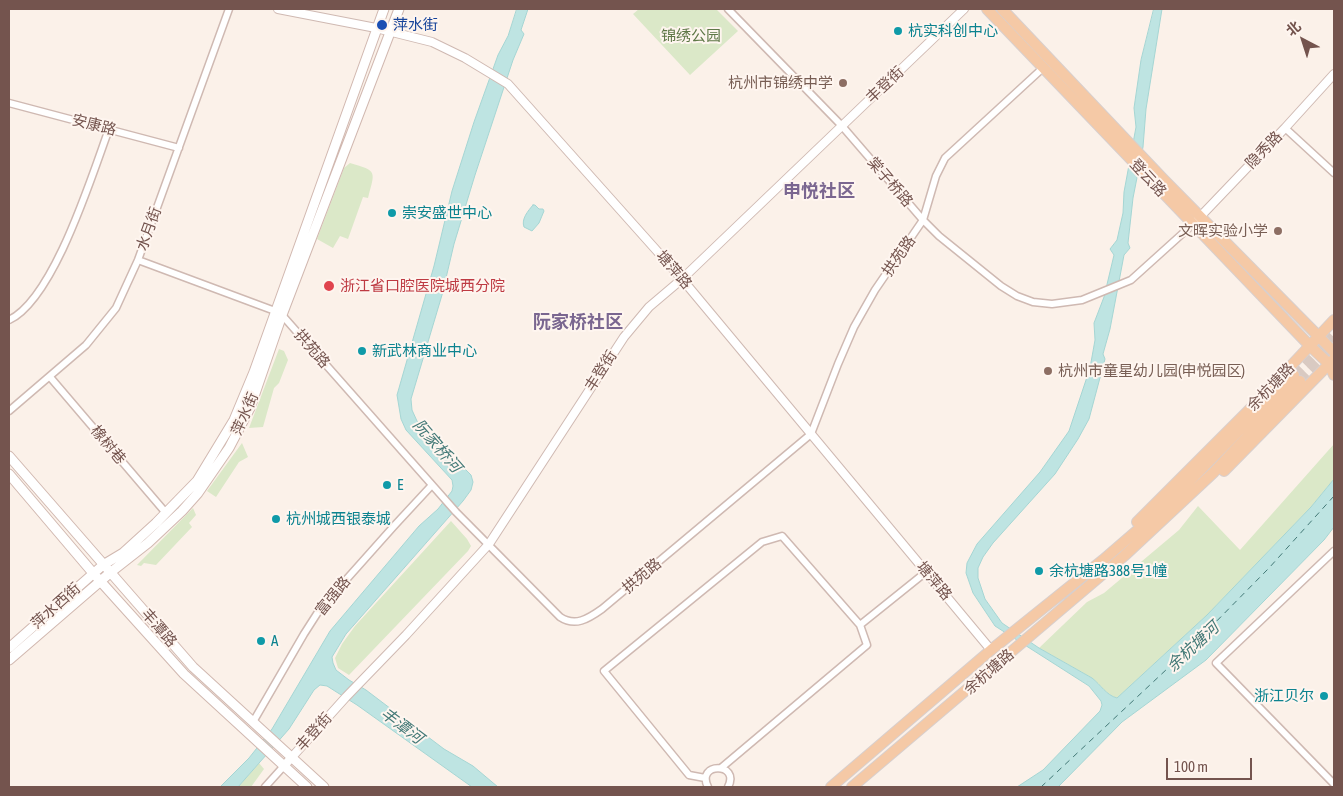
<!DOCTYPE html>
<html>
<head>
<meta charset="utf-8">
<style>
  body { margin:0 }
  #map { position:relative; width:1343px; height:796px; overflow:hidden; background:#fbf1e9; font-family:"Asap Condensed","Noto Sans SC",sans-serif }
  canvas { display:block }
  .frame { position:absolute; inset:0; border:10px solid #74544e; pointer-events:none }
  .north { position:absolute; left:1278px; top:15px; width:50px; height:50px; -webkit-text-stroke:4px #fef5ef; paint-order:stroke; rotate:320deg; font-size:14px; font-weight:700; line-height:20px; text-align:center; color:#74544e }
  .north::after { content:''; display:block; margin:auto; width:18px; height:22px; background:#74544e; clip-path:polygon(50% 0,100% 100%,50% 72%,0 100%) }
  .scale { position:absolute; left:1166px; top:758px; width:86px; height:22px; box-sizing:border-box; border:2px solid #74544e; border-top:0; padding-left:6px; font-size:15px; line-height:18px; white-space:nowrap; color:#74544e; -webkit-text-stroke:4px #fef5ef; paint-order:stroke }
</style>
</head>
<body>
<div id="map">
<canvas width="1343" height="796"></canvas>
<div class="frame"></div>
<div class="north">北</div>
<div class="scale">100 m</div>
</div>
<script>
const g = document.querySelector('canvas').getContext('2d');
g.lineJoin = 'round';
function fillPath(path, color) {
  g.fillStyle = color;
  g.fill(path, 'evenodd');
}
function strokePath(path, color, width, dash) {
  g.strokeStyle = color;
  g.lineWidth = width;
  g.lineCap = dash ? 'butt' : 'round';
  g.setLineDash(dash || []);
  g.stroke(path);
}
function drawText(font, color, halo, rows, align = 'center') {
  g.font = font + ' "Asap Condensed","Noto Sans SC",sans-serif';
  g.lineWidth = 4;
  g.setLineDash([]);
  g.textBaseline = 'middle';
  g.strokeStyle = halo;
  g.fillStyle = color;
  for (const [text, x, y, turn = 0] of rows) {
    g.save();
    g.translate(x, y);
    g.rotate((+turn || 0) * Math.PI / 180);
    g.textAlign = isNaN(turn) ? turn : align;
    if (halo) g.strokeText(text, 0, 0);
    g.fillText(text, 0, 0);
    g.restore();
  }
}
const green = new Path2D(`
  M639 9H716L738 31 690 75 633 14Z
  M350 163C378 171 375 171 368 198L363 197 348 239 340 236 333 248 317 239 344 168Z
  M279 349 284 351 288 360 279 383 274 388 263 427 249 428Z
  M242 443 248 457 239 462 216 497 207 491Z
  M1334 444V479L1311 507 1207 615 1117 698C1106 695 1101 685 1092 678L1039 648 1087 602 1104 593 1179 530 1198 506 1240 550Z
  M193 508 196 515 189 523 192 527 156 565 144 563 141 566 137 565Z
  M451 521 467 539 471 546 468 551 349 675 338 668 335 658 342 644 355 626Z
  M259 763 264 769 251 787H238Z`);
const water = new Path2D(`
  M517 9H528L521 30 524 34 513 60 475 175 454 244 442 295 411 399 412 410 417 421 471 475 473 482 471 490 463 501 346 634 332 657 333 663 336 670 349 680 366 690 444 749 473 766 498 787H472L357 705 327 686 320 685 314 690 289 729 238 787H220L249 758 272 729 330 631 419 526 438 509 452 491 453 486 452 480 406 430 401 419 397 395 434 266 452 191 474 122 498 55 508 36Z
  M1154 9H1162L1146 109 1143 147 1133 198 1128 243 1130 248 1124 255 1110 329 1103 354 1105 359 1089 419 1078 439 1055 474 993 543 983 557 978 568V578L985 599 1002 623 1039 648 1092 678C1101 685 1106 695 1117 698L1207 615 1311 507 1334 479V527L1324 540 1206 660 1122 722 1058 787H1017L1043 770 1100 711 1102 705 1101 701 1089 686 995 626 973 593 966 573 967 563 977 544 1040 472 1069 431 1090 368 1095 340 1094 323 1104 297 1114 255 1110 249 1117 240 1123 213 1124 192 1136 127 1134 108 1141 60Z
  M533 205H535L539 209H543L544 211 539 223 532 231 524 227C521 219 528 211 533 205Z`);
const ferry = new Path2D(`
  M1041 787 1199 639 1269 568 1334 496`);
const primaryTunnel = new Path2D(`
  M1294 375 1334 334
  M1300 381 1334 346`);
const minor = new Path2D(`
  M728 9 842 126 923 220 939 236 1001 286 1017 296 1033 302 1052 304 1082 300 1131 280 1192 225
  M9 103 179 148
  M1285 128 1334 173
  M138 260 275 311 282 315 456 512 560 617C575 627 588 619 602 609L811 434 838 364 854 327 875 290 923 220 936 176 945 158 1044 67
  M9 320C54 299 92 175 109 129
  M50 377 166 513
  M9 411 86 345 116 308 138 260 229 9
  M1334 551 1216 663 1334 784
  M860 625 926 572
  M253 722 304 634 320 609 394 526 432 485
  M705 778 689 775 604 671 762 542 782 536 860 625 867 645 721 768
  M265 787 283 767
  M708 787C695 762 741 762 728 787`);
const tertiary = new Path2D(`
  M278 9 376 28 432 42 465 58 508 84 682 279 991 650
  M1197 220 1285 128 1334 74
  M283 767 346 697 406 635 489 544 624 337 649 307 682 279 964 9`);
const secondary = new Path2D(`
  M9 456 193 667 324 787
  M9 474 93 573 184 674 307 787
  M9 648 103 565 123 553 156 523 197 481 234 420 254 372 384 9
  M9 660 111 572 148 543 182 511 198 493 229 448 250 408 282 315 399 9`);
const primary = new Path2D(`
  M987 9 1310 346 1329 364 1334 375
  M1002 9 1163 179 1334 352
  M1224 471 1334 359
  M1137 522 1257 402 1334 320
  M831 787 991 650 1103 560 1162 509 1294 375
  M852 787 1124 556 1214 472 1300 381`);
const markers = [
  [382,25,6,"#1a4fb4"],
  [898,31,5,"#0f9aa8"],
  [843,83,5,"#8d6e63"],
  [392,213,5,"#0f9aa8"],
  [1278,231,5,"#8d6e63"],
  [329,286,6,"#e0444e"],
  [362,351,5,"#0f9aa8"],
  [1048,371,5,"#8d6e63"],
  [387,485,5,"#0f9aa8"],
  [276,519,5,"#0f9aa8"],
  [1039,571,5,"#0f9aa8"],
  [261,641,5,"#0f9aa8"],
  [1324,696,5,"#0f9aa8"]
];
const transitNames = [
  ["萍水街",393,25]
];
const cultureNames = [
  ["杭实科创中心",908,31],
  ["崇安盛世中心",402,213],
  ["新武林商业中心",372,351],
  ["E",397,485],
  ["杭州城西银泰城",286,519],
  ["余杭塘路388号1幢",1049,571],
  ["A",271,641],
  ["浙江贝尔",1314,696,"right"]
];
const parkNames = [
  ["锦绣公园",691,36]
];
const educationNames = [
  ["杭州市锦绣中学",833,83],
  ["文晖实验小学",1268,231],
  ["杭州市童星幼儿园(申悦园区)",1058,371,"left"]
];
const streetNames = [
  ["丰登街",885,85,-43],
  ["安康路",94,125,14],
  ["隐秀路",1264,150,-46],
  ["登云路",1148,178,47],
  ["棠子桥路",890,182,49],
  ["水月街",149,229,-70],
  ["拱苑路",899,256,-55],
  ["塘萍路",674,270,49],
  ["拱苑路",312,349,49],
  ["丰登街",601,371,-57],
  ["余杭塘路",1271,387,-46],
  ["萍水街",245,414,-66],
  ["橡树巷",108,445,50],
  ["拱苑路",642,576,-40],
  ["塘萍路",934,581,50],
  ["富强路",333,596,-51],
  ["萍水西街",56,606,-42],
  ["丰潭路",159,628,49],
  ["余杭塘路",989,672,-41],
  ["丰登街",314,732,-48]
];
const healthNames = [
  ["浙江省口腔医院城西分院",340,286]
];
const waterNames = [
  ["阮家桥河",437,446,49],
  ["余杭塘河",1193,647,-43],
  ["丰潭河",402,726,37]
];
const quarterNames = [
  ["申悦社区",819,191],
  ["阮家桥社区",578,322]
];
fillPath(green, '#dbe8c8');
fillPath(water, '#bee4e2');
strokePath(water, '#a5d5d3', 1);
strokePath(ferry, '#427876', 1, [6, 5]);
strokePath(primaryTunnel, '#d9cac2', 10, [10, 5]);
strokePath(minor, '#cfb9b2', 9);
strokePath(tertiary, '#cfb9b2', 10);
strokePath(secondary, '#d1b8b0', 11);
strokePath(primary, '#d8cfcd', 12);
strokePath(minor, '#fff', 6);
strokePath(tertiary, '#fff', 8);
strokePath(secondary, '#fff', 9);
strokePath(primary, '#f5c9a6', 10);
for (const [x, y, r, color] of markers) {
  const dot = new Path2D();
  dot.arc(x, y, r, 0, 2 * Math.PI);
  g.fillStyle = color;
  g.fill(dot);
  strokePath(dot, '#fef5ef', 2);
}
drawText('15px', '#164399', '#fef5ef', transitNames, 'left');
drawText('15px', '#0d838f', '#fef5ef', cultureNames, 'left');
drawText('15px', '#5f7847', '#fef5ef', parkNames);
drawText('15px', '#785e54', '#fef5ef', educationNames, 'right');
drawText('15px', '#74544e', '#fef5ef', streetNames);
drawText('15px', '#be3a42', '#fef5ef', healthNames, 'left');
drawText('italic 16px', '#427876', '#fef5ef', waterNames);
drawText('bold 18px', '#7a6690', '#fef5ef', quarterNames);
</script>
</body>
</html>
